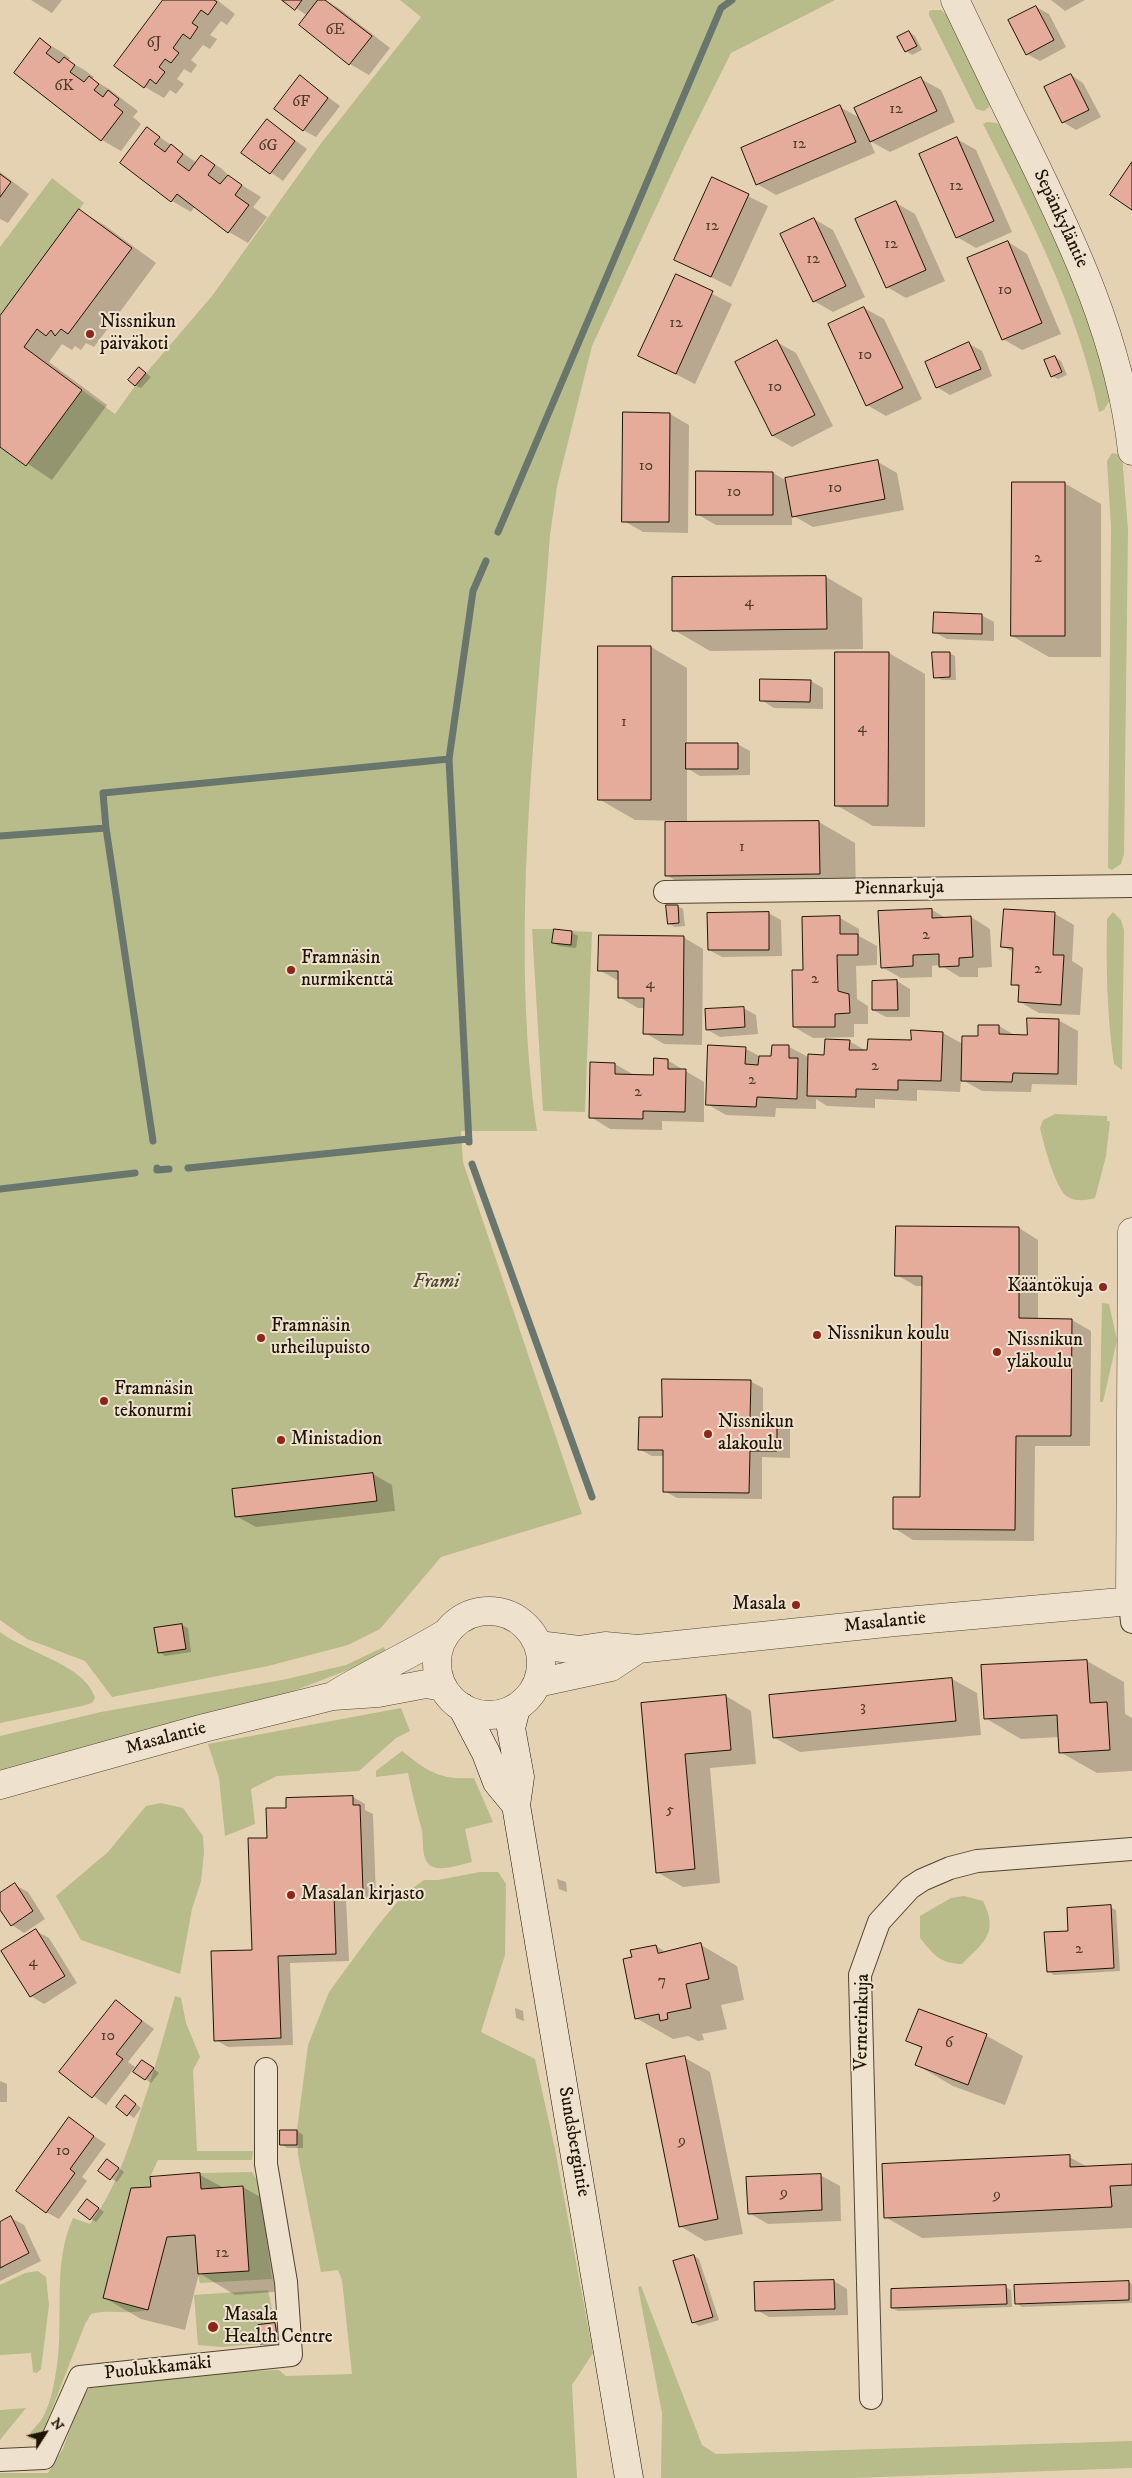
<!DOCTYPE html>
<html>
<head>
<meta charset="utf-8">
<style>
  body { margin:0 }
  #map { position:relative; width:1132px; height:2478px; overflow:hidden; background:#e5d2b3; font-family:"IM FELL DW Pica",serif }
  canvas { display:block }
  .north { position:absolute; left:20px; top:2408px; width:50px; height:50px; -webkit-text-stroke:4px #eee2ce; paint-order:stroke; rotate:55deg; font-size:14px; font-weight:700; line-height:20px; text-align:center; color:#201504 }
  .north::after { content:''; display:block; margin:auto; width:18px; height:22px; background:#201504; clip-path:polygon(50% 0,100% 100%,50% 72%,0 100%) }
</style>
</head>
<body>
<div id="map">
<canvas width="1132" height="2478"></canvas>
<div class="north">N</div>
</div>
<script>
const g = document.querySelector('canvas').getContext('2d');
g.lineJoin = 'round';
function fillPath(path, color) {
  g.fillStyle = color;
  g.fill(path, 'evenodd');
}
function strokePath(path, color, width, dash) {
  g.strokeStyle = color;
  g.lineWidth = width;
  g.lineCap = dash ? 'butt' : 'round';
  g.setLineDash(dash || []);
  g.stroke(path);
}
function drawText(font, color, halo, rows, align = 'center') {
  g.font = font + ' "IM FELL DW Pica",serif';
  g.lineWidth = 4;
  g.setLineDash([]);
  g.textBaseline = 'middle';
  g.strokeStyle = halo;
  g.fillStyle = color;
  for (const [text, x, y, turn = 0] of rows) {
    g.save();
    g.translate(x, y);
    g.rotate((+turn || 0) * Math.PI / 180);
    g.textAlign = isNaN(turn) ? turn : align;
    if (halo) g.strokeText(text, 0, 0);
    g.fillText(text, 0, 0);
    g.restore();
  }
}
const green = new Path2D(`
  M400 0H835L731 53 685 145 592 346 557 486 550 535C536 733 509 934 537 1131H461L463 1162 582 1514 441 1557 380 1629 348 1645 268 1666 112 1697 85 1661 27 1639 0 1620V447L26 466 82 390 115 414 135 386 212 296 322 142 421 17Z
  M932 10H941L948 16 990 102 989 107 984 111 976 109 929 15V11Z
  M987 122 997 123 1004 131 1088 312 1112 396 1104 410 1099 412C1077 307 1031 219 983 124Z
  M52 178 84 203 0 316V247Z
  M1112 453 1122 455 1128 530 1124 854 1121 864 1112 870 1108 868 1111 527 1107 461Z
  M1113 912 1121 920 1124 930 1122 1070 1114 1064C1107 1016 1106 967 1107 919Z
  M532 929H554L552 943 570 945 572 931 592 932 585 1112 543 1111Z
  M1055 1114 1107 1116V1121H1110L1106 1156 1095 1198C1088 1200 1075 1202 1068 1197 1056 1191 1043 1142 1040 1128L1043 1120Z
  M1102 1303 1109 1304 1117 1340 1103 1402H1100Z
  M0 1632C27 1653 86 1665 95 1698L92 1703 82 1706 0 1723Z
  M384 1647 387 1655 283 1695 0 1771V1736L101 1712 282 1680 346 1665Z
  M401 1708 410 1731 396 1738 359 1771 277 1776 251 1789 255 1824 225 1836 219 1778 208 1744Z
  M402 1751C428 1772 440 1780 474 1778L493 1822 465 1829 472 1862C461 1864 444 1871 433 1867 419 1861 425 1838 421 1827 416 1809 412 1792 408 1773L376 1777V1771Z
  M161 1803 183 1808 203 1836 204 1853 201 1881 192 1909 180 1974 81 1940 56 1896 108 1852 146 1806Z
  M480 1872H498L506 1884 505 1955 481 2032 535 2059 555 2149 593 2353 572 2385 577 2478H0V2473H48L63 2449 81 2398 92 2385 202 2373 279 2370 286 2376 352 2374 342 2280 338 2270 321 2272 298 2155 297 2130 308 2045 329 1992 376 1928 403 1895 424 1880H438Z
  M964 1896 983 1901C999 1933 984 1942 962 1964 939 1963 934 1955 920 1938V1916L951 1898Z
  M175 1996 181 1998 186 2023 200 2057 193 2070 197 2151H253L252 2160H158L150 2177 151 2187 131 2189 103 2298 148 2310C127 2315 111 2309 91 2314L85 2324 41 2437 34 2440 28 2438C31 2429 39 2425 43 2417 51 2403 55 2380 57 2365 64 2316 52 2264 73 2218L90 2224C115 2190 127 2153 140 2113 153 2074 164 2036 175 1996Z
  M252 2172 259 2183 272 2279 200 2283 198 2274 249 2271 243 2186 201 2189 200 2173Z
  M38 2271 46 2277 49 2305 41 2369 37 2373 33 2372 31 2353 0 2355V2285L25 2273Z
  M641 2286 702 2445 716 2454 1132 2441V2468L853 2478H661L662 2413 638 2287Z
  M268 2290 275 2323 258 2325 260 2344 222 2347 198 2345 194 2295Z
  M26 2408 0 2440V2410Z`);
const shadow = new Path2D(`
  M31 0H62L52 13Z
  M165 0H217L235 14 227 25 221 21 210 35 217 39 210 49 203 45 191 60 197 65 191 73 184 69 177 79 184 84 176 94 170 90 164 98 145 87Z
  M284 0H325L340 9 390 48 369 75 350 64 308 16Z
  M1051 0H1085L1065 11Z
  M1036 7 1049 14 1066 47 1040 61 1027 54Z
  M909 32 915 36 922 50 912 55 906 51Z
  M41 40 60 51 70 58 68 61 83 69 94 77 92 79 109 89 138 111 133 117 141 124 121 151 102 140 15 73Z
  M1071 75 1083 83 1101 117 1076 130 1063 122Z
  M301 77 340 106 316 137 303 130Z
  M921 79 941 90 955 122 890 152 870 141 875 153 776 195 757 184 840 107 860 118Z
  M267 120 307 149 283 181 243 152Z
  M148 129 197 163 202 157 221 168 232 179 261 197 253 207 267 217 248 243 229 232 195 206 191 212 172 201 122 162Z
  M957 139 976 150 1012 232 976 248 957 237Z
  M0 172 29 194 8 223 0 219Z
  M713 179 768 206 731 287 676 260Z
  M896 203 915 214 945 281 906 298 887 287Z
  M79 210 104 225 156 263 94 347 86 343 81 350 75 346 72 350 62 344 49 362 107 405 52 480 0 445V318Z
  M814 219 833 230 865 297 833 312 814 301Z
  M1008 242 1027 254 1061 334 1022 350 1003 339Z
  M677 276 732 304 695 384 640 356Z
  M864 308 884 319 922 399 886 416 867 405Z
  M777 342 796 353 833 426 792 447 773 436 736 362Z
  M969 344 982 351 992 376 950 395 937 387 926 362Z
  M1055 357 1061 361 1067 375 1058 379 1052 376Z
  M140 368 151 377 141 388 135 385Z
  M670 414 689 425 688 533 643 532 624 521Z
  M878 462 897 473 904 510 813 527 792 515V525H716L697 514 773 473 787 481Z
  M1064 483 1101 504V657H1049L1012 636Z
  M826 577 862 598 863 649 710 651 674 630 673 579Z
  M981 615 994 622V641L947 639 934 632Z
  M651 647 687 668V744H737L750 751V775L700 776 687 768V821L635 820 599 799Z
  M889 653 925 674V827L873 826 836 805Z
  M949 653 955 656 956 680H942L936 677Z
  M811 681 823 688V709L774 708 761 700Z
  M819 822 855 843 856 895 703 896 666 875Z
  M677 906 683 909 685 926 675 927 669 924Z
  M932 910 946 918 971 917 990 929 992 967 978 968V977H960L940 965 932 966V977L901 978 882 967Z
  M768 913 781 920 782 956 722 957 709 950Z
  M1055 914 1074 925 1072 961 1083 968 1080 1015 1039 1013 1020 1002V988L1013 984 1014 953 1003 946Z
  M840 918 859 929V936L877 946V965L856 966 857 999 868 1006V1024H854V1037L813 1038 794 1027Z
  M572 933 578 936 576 948 559 946 553 943Z
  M683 937 703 949 702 1045 664 1044 645 1033V1008H638L619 997V981L599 970Z
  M897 981 910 989V1017H886L873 1010Z
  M743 1008 756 1015 758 1034 720 1037 708 1030Z
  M1058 1020 1078 1031 1077 1085 1032 1084 1031 1092 982 1091 961 1079 960 1092 917 1090V1101L875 1099V1108L827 1106 816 1099V1109L776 1108 775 1117 726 1115 707 1104 746 1049 761 1057 772 1058 789 1047 810 1058 825 1056 849 1041 868 1052 912 1042 913 1032 943 1033 963 1044 980 1037V1026H999L1016 1036H1029Z
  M667 1060 704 1082V1122L662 1121V1130L610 1129 591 1117 615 1064 634 1075 655 1076Z
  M897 1227 1019 1228 1038 1240V1320H1072L1091 1331 1090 1446H1035L1034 1541 913 1540 894 1528 922 1498 923 1286H916L897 1275Z
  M750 1381 763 1388V1419H777L790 1426V1458L762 1457V1499L677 1498 664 1491V1456H652L639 1449 663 1418Z
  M373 1474 392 1485 395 1511 256 1527 236 1516Z
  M182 1625 188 1628 191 1652 165 1656 159 1652Z
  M1087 1661 1124 1682 1125 1714 1132 1718V1771L1097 1773 1060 1752V1737L1021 1739 985 1718 982 1667Z
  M952 1679 977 1693 981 1735 800 1752 775 1738Z
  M726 1696 751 1711 756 1764 710 1768 720 1883 683 1887 657 1872 642 1704Z
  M353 1797 365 1804V1810L373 1814 376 1898 346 1899 349 1961 290 1963 293 2045 228 2047 216 2040 253 1951 268 1839 288 1809Z
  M557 1879 566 1882 567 1892 559 1889Z
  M15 1885 28 1892 45 1919 24 1933 12 1925 0 1908V1895Z
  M1110 1907 1116 1910 1120 1971 1054 1975 1048 1971 1070 1932Z
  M36 1931 49 1938 77 1983 44 2004 31 1996Z
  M701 1945 737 1966 744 2000 721 2005 727 2029 702 2034 704 2040 698 2041 688 2036 673 2039 636 2018 633 1958 656 1946 666 1952Z
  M116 2001 154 2029 128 2062 135 2067 106 2105 61 2072Z
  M515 2008 523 2011 524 2021 516 2018Z
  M920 2010 987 2036 1023 2056 1005 2105 953 2086 917 2065 923 2049 908 2041Z
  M685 2058 710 2072 743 2234 705 2241 680 2226Z
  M148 2065 159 2073 151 2083 135 2072Z
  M0 2081 7 2084V2102H0Z
  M131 2100 141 2108 134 2118 118 2107Z
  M69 2119 106 2144 82 2177 87 2181 59 2219 46 2212Z
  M297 2131 303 2135V2148H287L281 2144Z
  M1069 2157 1088 2167 1132 2165V2228L922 2238 885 2217Z
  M113 2164 124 2172 117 2182 100 2171Z
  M200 2175 224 2188 243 2187 279 2208 285 2291 235 2295 199 2273 185 2330 141 2319 105 2298 152 2188Z
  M820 2175 840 2186 841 2221 768 2224 749 2213Z
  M93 2204 104 2212 96 2222 91 2219Z
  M11 2218 24 2225 41 2261 0 2281V2223Z
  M694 2256 699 2259 719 2320 699 2326 693 2322Z
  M834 2281 847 2289 848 2315 769 2317 757 2310Z
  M1128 2282 1132 2284V2303L1022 2307 1016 2303Z
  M1005 2287 1011 2290 1012 2307 898 2311 892 2308Z
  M275 2324 281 2327 283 2345 267 2347 261 2344 259 2326Z`);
const stream = new Path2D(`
  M498 532 721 8 732 0
  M449 759 473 591 486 561
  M106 828 153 1141
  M0 836 106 828 103 793 449 759 469 1142
  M472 1164 592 1497
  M157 1168V1170L169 1169
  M188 1168 468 1139
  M0 1189 135 1173`);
const building = new Path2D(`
  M163 0H214L217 2 208 15 201 10 192 23 198 27 190 39 183 34 173 48 179 53 171 63 165 59 159 67 165 72 156 84 150 79 144 88 114 66Z
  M282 0H302L295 10Z
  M318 0H325L372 36 349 65 299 25Z
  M1036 6 1054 40 1026 55 1008 20Z
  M909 31 917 46 905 52 897 37Z
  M40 38 51 47 46 53 59 63 64 57 75 65 70 72 84 82 89 76 99 84 94 90 103 97 108 90 119 99 114 105 123 112 101 141 14 73Z
  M1071 74 1089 110 1062 123 1044 87Z
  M300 75 328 98 303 131 274 109Z
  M921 77 937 111 870 142 854 108Z
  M840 105 856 142 756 185 741 148Z
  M267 119 295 141 270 174 241 153Z
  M147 127 160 137 154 144 165 152 171 144 183 154 177 162 189 171 201 155 215 165 208 175 220 184 228 175 242 185 235 195 249 205 228 233 177 194 171 202 120 163Z
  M957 137 994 221 956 238 919 154Z
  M1132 162V210L1110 195Z
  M0 174 11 182 0 197Z
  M712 177 749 194 711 277 674 260Z
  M896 201 926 270 886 288 855 219Z
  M79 209 132 248 68 334 61 329 55 336 51 330 46 336 37 329 24 347 82 390 26 466 0 447V316Z
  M814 218 846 286 813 302 780 234Z
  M1008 241 1042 323 1002 340 967 258Z
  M676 274 713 291 676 374 638 356Z
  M864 307 903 388 866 406 828 324Z
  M777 340 815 415 772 436 735 362Z
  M969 342 981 369 936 388 925 362Z
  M1055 356 1062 372 1051 377 1044 360Z
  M139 367 146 373 135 386 128 380Z
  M623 412 670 413 669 522H622Z
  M878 460 885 499 792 517 785 478Z
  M696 471 773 472V515H696Z
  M1012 482H1065V636H1011Z
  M826 576 827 629 672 631V577Z
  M934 612 982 614V634L933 633Z
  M598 646H651V800H598Z
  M835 652H889L888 806H835Z
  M932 652H950V677L934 678Z
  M760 679 811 680 810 702 760 701Z
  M686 743H738V769H686Z
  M819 821 820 874 665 876V822Z
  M666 905H678L679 923 668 924Z
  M932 909V918L971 916 973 957 959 958V966L939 967V954L913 955V966L881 968 878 911Z
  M1004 909 1055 912 1053 955H1064L1061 1005 1018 1002 1019 985H1011L1013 948 1001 947Z
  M769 912V950H708L707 913Z
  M840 916V934H858V955H837L838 991 849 994 850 1013 835 1014V1027H793L792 970H803L802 917Z
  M554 929 572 931 571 945 552 943Z
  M599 935 684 936 683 1035 643 1034 644 998H618V971H598Z
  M897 980 898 1010H872V981Z
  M744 1007 745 1027 706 1030 705 1009Z
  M1027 1018 1059 1019 1058 1074 1013 1073 1012 1082 961 1081 962 1036H978V1025H999V1034L1027 1035Z
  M911 1030 943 1032 941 1081 898 1080V1090L856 1089V1097L807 1096 808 1054 824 1055 825 1039 850 1040 849 1050H867L868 1039 911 1040Z
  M708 1045 746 1047 745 1064 758 1065 759 1056H771L772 1045H789V1058H798L797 1099 757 1097 756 1107 706 1105Z
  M654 1058 668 1059V1069H686L685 1112 643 1111V1119L589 1118 590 1062 615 1063V1074L653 1075Z
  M896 1226 1019 1227V1318L1072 1319 1071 1436H1016L1015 1530 893 1529V1497H920L922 1276H895Z
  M662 1379 751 1380 750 1418H777V1451H750L749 1493 663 1492V1450H638L639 1417H662Z
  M373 1473 377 1501 235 1517 232 1489Z
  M182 1624 186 1649 158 1653 154 1628Z
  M1087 1660 1090 1703 1107 1702 1110 1750 1059 1753 1057 1715 984 1719 981 1665Z
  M952 1678 956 1721 773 1738 769 1695Z
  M726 1695 731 1750 685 1754 695 1869 656 1873 641 1703Z
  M353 1796V1805H360L363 1891 334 1892 336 1954 278 1956 281 2038 214 2041 211 1951 252 1950 248 1838H267L266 1808H286V1798Z
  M15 1883 33 1911 11 1926 0 1910V1893Z
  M1111 1905 1114 1968 1047 1972 1044 1932 1068 1931 1067 1908Z
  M36 1929 65 1976 30 1997 1 1951Z
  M701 1943 709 1979 686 1984 691 2008 667 2013 668 2019 660 2021 659 2014 635 2019 623 1959 632 1957 630 1950 656 1945 658 1953Z
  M116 2000 142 2021 116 2054 123 2059 92 2098 59 2072Z
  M919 2009 987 2034 968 2085 915 2065 922 2047 906 2041Z
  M685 2056 718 2219 679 2227 646 2064Z
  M142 2060 154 2068 145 2080 133 2072Z
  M125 2095 136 2104 127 2116 116 2107Z
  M69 2117 94 2136 70 2169 75 2173 46 2213 16 2191Z
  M280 2130H297V2145H280Z
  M1070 2155V2167L1132 2164V2185L1110 2186 1112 2207 884 2218 882 2164Z
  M107 2159 119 2168 110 2180 98 2171Z
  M200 2173 201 2189 243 2186 249 2271 198 2274 195 2235 167 2237 148 2310 103 2298 131 2188 151 2187 150 2177Z
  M821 2174 822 2210 748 2214 746 2177Z
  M87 2199 99 2208 90 2220 78 2211Z
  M11 2216 29 2253 0 2268V2222Z
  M694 2255 713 2317 692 2323 673 2261Z
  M834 2280 835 2309 755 2311 754 2282Z
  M1129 2281V2300L1015 2304 1014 2285Z
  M1006 2285 1007 2304 891 2308V2289Z
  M275 2323 278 2342 260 2344 258 2325Z`);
const minor = new Path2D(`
  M665 892 1132 886
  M1130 1602 1132 1622
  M871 2398 860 1975 879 1922 910 1888 922 1880 950 1868 977 1861 1132 1849
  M0 2460 44 2458 80 2377 291 2355 286 2282 266 2164V2069`);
const tertiary = new Path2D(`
  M955 0C978 48 1001 96 1025 144 1073 242 1120 340 1132 451
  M1130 1602 1132 1232
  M437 1663a52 52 0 1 1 104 0a52 52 0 1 1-104 0Z
  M538 1645 579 1650 605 1646 638 1649 895 1622 1132 1601
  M537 1683 611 1667 638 1649
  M336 1694C372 1672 410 1655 446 1633
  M0 1785 204 1728 333 1696 378 1693 426 1684 443 1687`);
const secondary = new Path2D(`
  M462 1707 486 1753 497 1782 516 1805
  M516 1708 511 1728 520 1777 516 1805 629 2478`);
const markers = [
  [90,334,5,"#8f2418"],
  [291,970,5,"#8f2418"],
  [1103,1287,5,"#8f2418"],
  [817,1335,5,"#8f2418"],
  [261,1338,5,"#8f2418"],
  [997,1352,5,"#8f2418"],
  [104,1401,5,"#8f2418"],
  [708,1434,5,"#8f2418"],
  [281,1440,5,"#8f2418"],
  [796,1605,5,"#8f2418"],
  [291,1895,5,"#8f2418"],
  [213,2327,6,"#8f2418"]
];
const numberNames = [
  ["6E",335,31],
  ["6J",154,44],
  ["6K",64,87],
  ["6F",301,103],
  ["12",896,110],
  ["12",799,145],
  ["6G",268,147],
  ["12",956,187],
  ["12",712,227],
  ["12",891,245],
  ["12",813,260],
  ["10",1005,291],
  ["12",676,324],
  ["10",865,356],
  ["10",775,388],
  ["10",646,467],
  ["10",835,489],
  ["10",734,493],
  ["2",1038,559],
  ["4",749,603],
  ["1",624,723],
  ["4",862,729],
  ["1",742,848],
  ["2",926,936],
  ["2",1038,970],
  ["2",815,980],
  ["4",650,985],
  ["2",875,1067],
  ["2",752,1081],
  ["2",638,1093],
  ["3",863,1708],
  ["5",670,1811],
  ["2",1079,1950],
  ["4",33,1963],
  ["7",662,1982],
  ["10",108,2037],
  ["6",949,2044],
  ["9",682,2142],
  ["10",63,2152],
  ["9",784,2194],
  ["9",997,2196],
  ["12",222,2254]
];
const streetNames = [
  ["Sepänkyläntie",1060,219,65],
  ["Piennarkuja",899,889,-1],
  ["Masalantie",885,1623,-6],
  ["Masalantie",166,1739,-15],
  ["Vernerinkuja",863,2022,-89],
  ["Sundsbergintie",573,2142,80],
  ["Puolukkamäki",158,2369,-6]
];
const poiNames = [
  ["Nissnikun",100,323],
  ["päiväkoti",100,345],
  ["Framnäsin",301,959],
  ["nurmikenttä",301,981],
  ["Kääntökuja",1093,1287,"right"],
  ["Framnäsin",271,1327],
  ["urheilupuisto",271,1349],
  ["Nissnikun koulu",827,1335],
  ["Nissnikun",1007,1341],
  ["yläkoulu",1007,1363],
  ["Framnäsin",114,1390],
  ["tekonurmi",114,1412],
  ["Nissnikun",718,1423],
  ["alakoulu",718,1445],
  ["Ministadion",291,1440],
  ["Masala",786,1605,"right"],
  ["Masalan kirjasto",301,1895],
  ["Masala",224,2316],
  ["Health Centre",224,2338]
];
const parkNames = [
  ["Frami",436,1283]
];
fillPath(green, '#b8bb8a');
fillPath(shadow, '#0003');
strokePath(stream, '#68766e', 7);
fillPath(building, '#e5ac9c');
strokePath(building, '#201504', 1);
strokePath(minor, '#514430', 24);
strokePath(tertiary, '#514430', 29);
strokePath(secondary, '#201504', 29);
strokePath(minor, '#eee2ce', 22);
strokePath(tertiary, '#eee2ce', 28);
strokePath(secondary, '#eee2ce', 28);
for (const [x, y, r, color] of markers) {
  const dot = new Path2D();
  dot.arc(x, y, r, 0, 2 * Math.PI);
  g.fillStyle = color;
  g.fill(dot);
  strokePath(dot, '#eee2ce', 2);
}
drawText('16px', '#513b2a', null, numberNames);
drawText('19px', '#201504', '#eee2ce', streetNames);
drawText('19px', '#201504', '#eee2ce', poiNames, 'left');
drawText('italic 19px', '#4e472c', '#eee2ce', parkNames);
</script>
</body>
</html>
